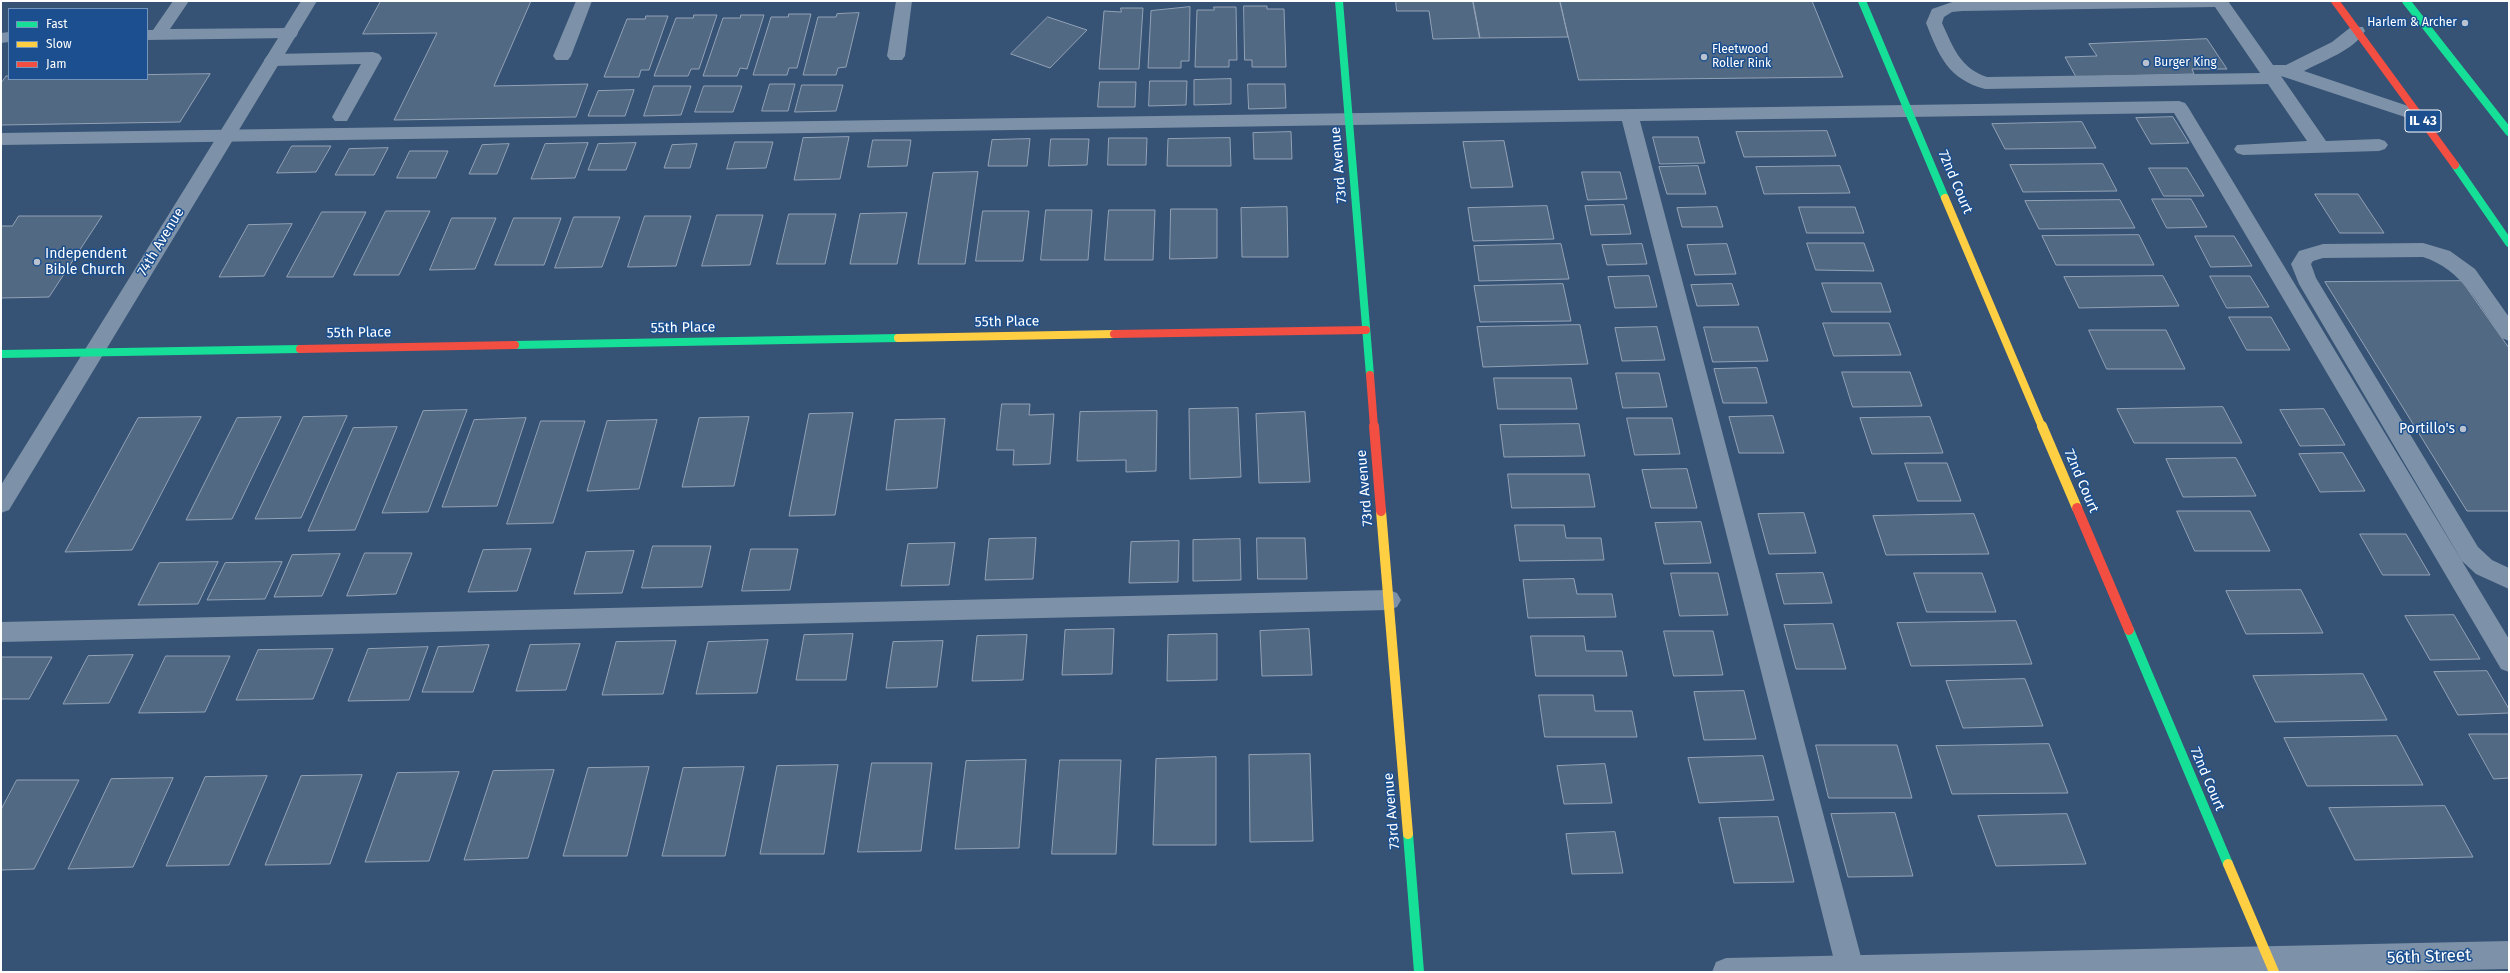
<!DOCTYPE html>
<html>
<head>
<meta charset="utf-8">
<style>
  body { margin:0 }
  #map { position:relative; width:2510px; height:973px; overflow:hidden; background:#365274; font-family:"Fira Sans",sans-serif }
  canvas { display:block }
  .frame { position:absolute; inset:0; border:2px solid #fff; pointer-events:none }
  .legend { position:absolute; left:8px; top:8px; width:140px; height:72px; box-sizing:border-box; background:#1b4f8f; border:1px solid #7695bc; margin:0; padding:5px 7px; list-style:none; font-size:12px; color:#fff }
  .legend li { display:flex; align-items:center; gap:8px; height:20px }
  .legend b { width:20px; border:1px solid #7695bc }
</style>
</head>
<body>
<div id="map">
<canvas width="2510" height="973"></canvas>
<div class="frame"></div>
<ul class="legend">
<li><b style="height:5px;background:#16e098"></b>Fast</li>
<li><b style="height:5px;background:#ffcf43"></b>Slow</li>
<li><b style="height:5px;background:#f24e42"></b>Jam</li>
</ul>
</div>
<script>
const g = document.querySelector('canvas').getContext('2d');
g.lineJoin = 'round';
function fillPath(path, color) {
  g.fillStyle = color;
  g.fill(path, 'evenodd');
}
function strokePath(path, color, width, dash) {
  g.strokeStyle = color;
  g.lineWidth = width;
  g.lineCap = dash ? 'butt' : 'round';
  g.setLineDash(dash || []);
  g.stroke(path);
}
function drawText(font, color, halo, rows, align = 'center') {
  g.font = font + ' "Fira Sans",sans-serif';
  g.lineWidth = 3;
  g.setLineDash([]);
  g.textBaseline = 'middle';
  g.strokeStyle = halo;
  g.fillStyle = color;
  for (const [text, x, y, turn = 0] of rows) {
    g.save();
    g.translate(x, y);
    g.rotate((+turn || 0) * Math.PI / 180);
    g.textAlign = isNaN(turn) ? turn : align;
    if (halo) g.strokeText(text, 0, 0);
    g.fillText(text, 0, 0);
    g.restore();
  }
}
const building = new Path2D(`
  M381 1H531L494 86 588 84 576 117 394 120 437 33 363 34Z
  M1396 1H1473L1480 38 1433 39 1429 11H1397Z
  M1473 1H1560L1568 37 1480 38Z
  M1560 1H1812L1843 77 1579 80Z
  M1244 6H1267V9H1284L1286 67H1252V60H1245Z
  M1190 7 1189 61H1181V68H1148L1151 11Z
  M1214 7H1236L1237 60H1229V67H1195L1197 10H1214Z
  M1121 8H1143L1139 69H1099L1104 11 1121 12Z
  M859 13 846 67 838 68 836 75H803L818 17H836L837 14Z
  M789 14H811L797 68H789L787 75H753L771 17H788Z
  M694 15H717L699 69H691L688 76H654L676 18H693Z
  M741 15H764L747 69 740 68 737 76H703L723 18H740Z
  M646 16H668L649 70H641L639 77H604L627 19H645Z
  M1048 17 1087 30 1050 68 1011 54Z
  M2207 39 2227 69H2192L2194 74 2076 77 2065 57 2097 56 2089 44Z
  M210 74 180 122 1 125V83L6 76H9V79H147V75Z
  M1231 79V104L1194 105V80Z
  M1150 81H1187L1186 105 1149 106Z
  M1100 82H1136L1135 107H1098Z
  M770 84H795L788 111H762Z
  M1248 84H1285L1286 108 1249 109Z
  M802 85H843L836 111 795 112Z
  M654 86H691L681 115 644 116Z
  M704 86H742L733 112H695Z
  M634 90 625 116H588L598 91Z
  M2173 117 2189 143 2151 144 2136 118Z
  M2082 122 2096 148 2005 149 1992 124Z
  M1827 131 1836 156 1744 157 1736 132Z
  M1291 132 1292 159H1254L1253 133Z
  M849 137 840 179 794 180 803 138Z
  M1653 137H1698L1705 163 1660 164Z
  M1109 138H1147L1146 165H1108Z
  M1230 138 1231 166H1167L1168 139Z
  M1030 139 1027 166H988L992 140Z
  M1051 139H1089L1087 165 1049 166Z
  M873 140H911L907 166 868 167Z
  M1504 141 1513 187 1471 188 1463 142Z
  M735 142H773L766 168 727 169Z
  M588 143 575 178 531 179 545 144Z
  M636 143 626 170H588L598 144Z
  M509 144 497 174H469L482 145Z
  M697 144 690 168H664L672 145Z
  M292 146H331L316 172 277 173Z
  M388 148 374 175H335L349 149Z
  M410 151H448L436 178H397Z
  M2103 164 2117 191 2023 192 2010 165Z
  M1698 166 1706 194H1667L1659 167Z
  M1840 166 1850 193 1764 194 1756 167Z
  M2149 168H2187L2204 196H2164Z
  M978 172 965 264H918L933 173Z
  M1582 172H1620L1627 199 1588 200Z
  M2315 194H2358L2384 233H2340Z
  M2152 199H2191L2207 227 2167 228Z
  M2120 200 2135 228 2039 229 2025 201Z
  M1624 205 1631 234 1591 235 1585 206Z
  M1547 206 1554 239 1473 241 1468 208Z
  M1287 207 1288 257H1242L1241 208Z
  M1717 207 1723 227H1682L1677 208Z
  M1799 207H1855L1864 233H1807Z
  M1171 209H1217V258L1170 259Z
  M1046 210H1092L1088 260H1041Z
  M1109 210H1155L1153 260H1105Z
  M386 211H430L399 275H354Z
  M983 211H1029L1023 261H976Z
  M322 212H366L333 277H287Z
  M907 213 897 264H850L860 214Z
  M789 214H836L825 264H777Z
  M717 215H763L750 265 702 266Z
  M19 216H102L49 297 1 298V226H12Z
  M645 216H691L676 266 628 267Z
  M574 217H620L602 267 555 268Z
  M452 218H496L475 269 430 270Z
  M514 218H561L544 265H495Z
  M292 224 264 276 219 277 248 225Z
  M2139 235 2154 265H2056L2042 236Z
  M2195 236H2234L2252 266 2211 267Z
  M1807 243H1864L1874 271 1816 270Z
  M1561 244 1569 279 1479 281 1474 246Z
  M1642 244 1647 264 1607 265 1602 245Z
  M1727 244 1736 274 1695 275 1687 245Z
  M1649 276 1657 307 1615 308 1608 277Z
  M2163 276 2179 306 2079 308 2064 277Z
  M2210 276H2250L2269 307 2227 308Z
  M2462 281 2509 348V511H2467L2325 282Z
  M1822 283H1881L1891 312H1832Z
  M1563 284 1571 321 1480 322 1474 286Z
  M1732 284 1739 305 1697 306 1691 285Z
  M2229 317H2271L2290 350H2247Z
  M1823 323H1889L1901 355 1834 356Z
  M1580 325 1588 364 1483 367 1477 327Z
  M1657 327 1665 360 1622 361 1615 328Z
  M1704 327H1758L1768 361 1713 362Z
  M2089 330H2166L2185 369H2107Z
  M1757 368 1767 403H1723L1714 369Z
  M1842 372H1910L1922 406 1853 407Z
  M1616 373H1659L1667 407 1623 408Z
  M1494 378H1571L1577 409H1498Z
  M1002 404H1030L1029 415 1054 414 1050 464 1013 465 1014 450H997Z
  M2223 407 2242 443H2134L2117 409Z
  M1238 408 1241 477 1190 479 1189 409Z
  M2324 409 2345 445 2300 446 2280 410Z
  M467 410 428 512 382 513 423 411Z
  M1157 411 1156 471 1126 472V460L1077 461 1080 412Z
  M1305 412 1310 482 1259 483 1256 414Z
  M853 413 835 515 789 516 809 414Z
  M347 416 301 518 255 519 303 417Z
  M1773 416 1784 453H1739L1729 417Z
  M201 417 132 550 65 552 138 418Z
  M281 417 232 519 186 520 237 418Z
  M749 417 734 486 682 487 699 418Z
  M1930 417 1943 453 1872 454 1860 418Z
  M526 418 497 506 442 507 474 420Z
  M1627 418H1672L1680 454 1635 455Z
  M945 419 937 488 886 490 895 420Z
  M657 420 639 489 587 491 607 421Z
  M541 421H585L553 523 507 524Z
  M1579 424 1585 456 1504 457 1500 425Z
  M397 427 355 530 308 531 353 428Z
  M2343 453 2365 491 2320 492 2299 454Z
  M2236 458 2256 496 2183 497 2166 459Z
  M1905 463H1947L1961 501H1918Z
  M1687 469 1697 508H1651L1642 470Z
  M1508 474H1589L1595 507 1512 508Z
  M2177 511H2250L2270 551H2195Z
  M1804 513 1816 553 1769 554 1758 514Z
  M1974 514 1989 554 1886 555 1873 516Z
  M1701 522 1711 563 1664 564 1655 523Z
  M1515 525H1564L1566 538H1601L1604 560 1520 561Z
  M2360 534H2406L2430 575H2383Z
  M1036 538 1033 579 985 580 989 539Z
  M1257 538H1305L1307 579H1258Z
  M1240 539 1241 580 1193 581V540Z
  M1179 541 1178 582 1129 583 1131 542Z
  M955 543 949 585 901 586 908 544Z
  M653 546H711L702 587 642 588Z
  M531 549 517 591 468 592 483 550Z
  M751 549H798L790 590 742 591Z
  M634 551 622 593 574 594 586 552Z
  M365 553H412L396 594 347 596Z
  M340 554 322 596 274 597 292 555Z
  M218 562 198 604 138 605 159 563Z
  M282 562 265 599 207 600 225 563Z
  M1671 573H1718L1728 615 1680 616Z
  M1823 573 1832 603 1784 604 1776 574Z
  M1914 573H1982L1996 612H1927Z
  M1574 579 1577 594H1612L1616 617 1528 618 1523 580Z
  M2301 590 2323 633 2246 634 2226 591Z
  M2454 615 2480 659 2430 660 2405 616Z
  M2016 621 2032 664 1911 666 1897 623Z
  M1833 624 1846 669H1796L1784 625Z
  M1114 629 1112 674 1062 675 1065 630Z
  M1309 629 1312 675 1262 676 1260 631Z
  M1664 631H1713L1723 675 1674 676Z
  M853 634 846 680H796L804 635Z
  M1217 634V680L1167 681 1168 635Z
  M1027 635 1023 680 972 681 977 636Z
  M1531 636H1584L1586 651H1622L1627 676H1536Z
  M768 640 757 693 696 694 708 642Z
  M676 641 663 694 602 695 616 642Z
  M943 641 937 687 886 688 893 642Z
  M580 644 566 690 516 691 530 645Z
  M489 645 473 692H422L438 647Z
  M428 647 409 700 348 701 368 649Z
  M333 649 313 699 236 700 258 650Z
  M133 655 109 703 63 704 88 656Z
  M166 656H230L205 712 139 713Z
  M2 657H52L29 699H1Z
  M2487 671 2509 709V713L2458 715 2434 672Z
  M2363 674 2387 720 2275 722 2253 676Z
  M2025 679 2043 726 1963 728 1946 681Z
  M1744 691 1756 739 1704 740 1694 692Z
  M1539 695H1593L1595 711H1632L1637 737H1545Z
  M2469 734H2509V778L2494 779Z
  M2397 736 2423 785 2307 786 2284 738Z
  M2049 744 2068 793 1952 794 1936 746Z
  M1816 745H1897L1912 798H1829Z
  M1310 754 1313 841 1250 842 1249 755Z
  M1763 756 1774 800 1699 803 1688 758Z
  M1216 757V845H1153L1156 759Z
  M1026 760 1019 848 955 849 966 761Z
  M1060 760H1121L1116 854H1052Z
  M872 763H932L921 851 858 852Z
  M1605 764 1612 803 1564 804 1557 766Z
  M838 765 824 854H760L777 766Z
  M649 767 627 856H563L588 768Z
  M744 767 725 856H662L683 768Z
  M554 770 528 858 464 860 493 771Z
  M459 772 429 861 365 862 397 773Z
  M362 775 330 864 265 865 301 776Z
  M267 776 229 865 166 866 205 777Z
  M173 778 133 867 68 869 111 779Z
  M17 780H79L34 869 1 870V810Z
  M2445 806 2473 857 2355 860 2329 808Z
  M1895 813 1913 876 1848 877 1831 814Z
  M2067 814 2086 864 1996 866 1978 816Z
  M1778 817 1794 882 1734 883 1719 818Z
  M1615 832 1623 873 1572 874 1566 834Z`);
const lane = new Path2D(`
  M173 1H189L170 29 290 28 296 29 298 33 296 37 290 38 147 40V30H153Z
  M576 1H592L571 56 568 60H556L553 56Z
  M896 1H912L905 56 902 60H890L887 56Z
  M1955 1H2228L2273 65H2286L2332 42 2351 27H2363L2365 31C2353 51 2324 60 2304 71L2426 112 2429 116 2426 120 2420 122 2281 76 2326 141 2379 139 2385 141 2388 145 2385 149 2379 151 2243 155 2237 153 2234 149 2237 145 2307 141 2268 84 1985 89C1948 79 1939 56 1926 23L1932 9ZM2215 7 2260 73 1987 77C1960 68 1953 47 1942 23L1944 17 1952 12 1962 11Z
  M9 32V42L1 43V33Z
  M373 52 379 54 382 58 347 121H335L332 117 361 64 273 66 267 64 264 60 267 56 273 54Z
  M2179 101 2185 103 2188 107 2509 639V672L2501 669 2174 113 1640 121 1865 972H1837L1622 121 1 145V133Z
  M2423 243 2450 251 2475 269 2509 317V341L2502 338C2480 307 2462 269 2423 257L2323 258 2313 261 2311 264 2316 278 2478 547 2492 560 2509 568V589L2476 574 2462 561 2299 284 2291 264 2299 251 2323 244Z
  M1389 590 1397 593 1401 600 1397 607 1389 610 1 642V622Z`);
const street = new Path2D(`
  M301 1H317L9 510 1 513V485Z
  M2509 941V969L2353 972H1712L1716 962 1726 958Z`);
const fastFar1 = new Path2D(`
  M1339 1 1370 375
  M1862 1 1945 198
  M2406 1 2509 132
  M2455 165 2509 243
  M515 345 898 338
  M1 354 300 349`);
const fast = new Path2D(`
  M2129 630 2228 864
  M1408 834 1419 972`);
const slowFar1 = new Path2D(`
  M1945 198 2042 427
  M898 338 1114 334`);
const slow = new Path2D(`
  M2042 426 2077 508
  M1381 511 1408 834
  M2228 864 2274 972`);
const jamFar1 = new Path2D(`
  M2335 1 2455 165
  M1114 334 1366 330
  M300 349 515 345
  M1370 375 1374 427`);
const jam = new Path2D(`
  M1374 426 1381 511
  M2077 508 2129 630`);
const markers = [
  [2465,23,4,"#b9c2ce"],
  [1704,57,4,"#b9c2ce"],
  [2146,63,4,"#b9c2ce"],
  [37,262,4,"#b9c2ce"],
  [2463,429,4,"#b9c2ce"]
];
const farPoinames = [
  ["Harlem & Archer",2457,23,"right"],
  ["Fleetwood",1712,50],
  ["Roller Rink",1712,64],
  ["Burger King",2154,63]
];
const shields = [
  [2423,121,36]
];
const shieldNames = [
  ["IL 43",2423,121]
];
const streetNames = [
  ["73rd Avenue",1339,165,-95],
  ["72nd Court",1955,182,67],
  ["74th Avenue",161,242,-59],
  ["55th Place",1007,322,-1],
  ["55th Place",683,328,-1],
  ["55th Place",359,333,-1],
  ["72nd Court",2081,481,67],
  ["73rd Avenue",1365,488,-95],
  ["72nd Court",2207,779,67],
  ["73rd Avenue",1392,811,-95]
];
const poiNames = [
  ["Independent",45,254],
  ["Bible Church",45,270],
  ["Portillo's",2455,429,"right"]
];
const nearStreetnames = [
  ["56th Street",2429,957,-2]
];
fillPath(building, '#526984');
strokePath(building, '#92a2b6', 1);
fillPath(lane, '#7d92a8');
fillPath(street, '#7d92a8');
strokePath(fastFar1, '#16e098', 8);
strokePath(fast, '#16e098', 10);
strokePath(slowFar1, '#ffcf43', 8);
strokePath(slow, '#ffcf43', 10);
strokePath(jamFar1, '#f24e42', 8);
strokePath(jam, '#f24e42', 10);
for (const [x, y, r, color] of markers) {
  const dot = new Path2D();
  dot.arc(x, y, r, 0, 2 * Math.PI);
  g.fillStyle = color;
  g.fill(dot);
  strokePath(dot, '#1b4f8f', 1.5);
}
drawText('12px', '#fff', '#1b4f8f', farPoinames, 'left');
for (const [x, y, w] of shields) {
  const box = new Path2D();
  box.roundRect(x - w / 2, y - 11, w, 22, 3);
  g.fillStyle = '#1b4f8f';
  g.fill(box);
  strokePath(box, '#fff', 1);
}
drawText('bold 13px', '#fff', null, shieldNames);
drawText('14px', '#fff', '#1b4f8f', streetNames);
drawText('14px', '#fff', '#1b4f8f', poiNames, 'left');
drawText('17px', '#fff', '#1b4f8f', nearStreetnames);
</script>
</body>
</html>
